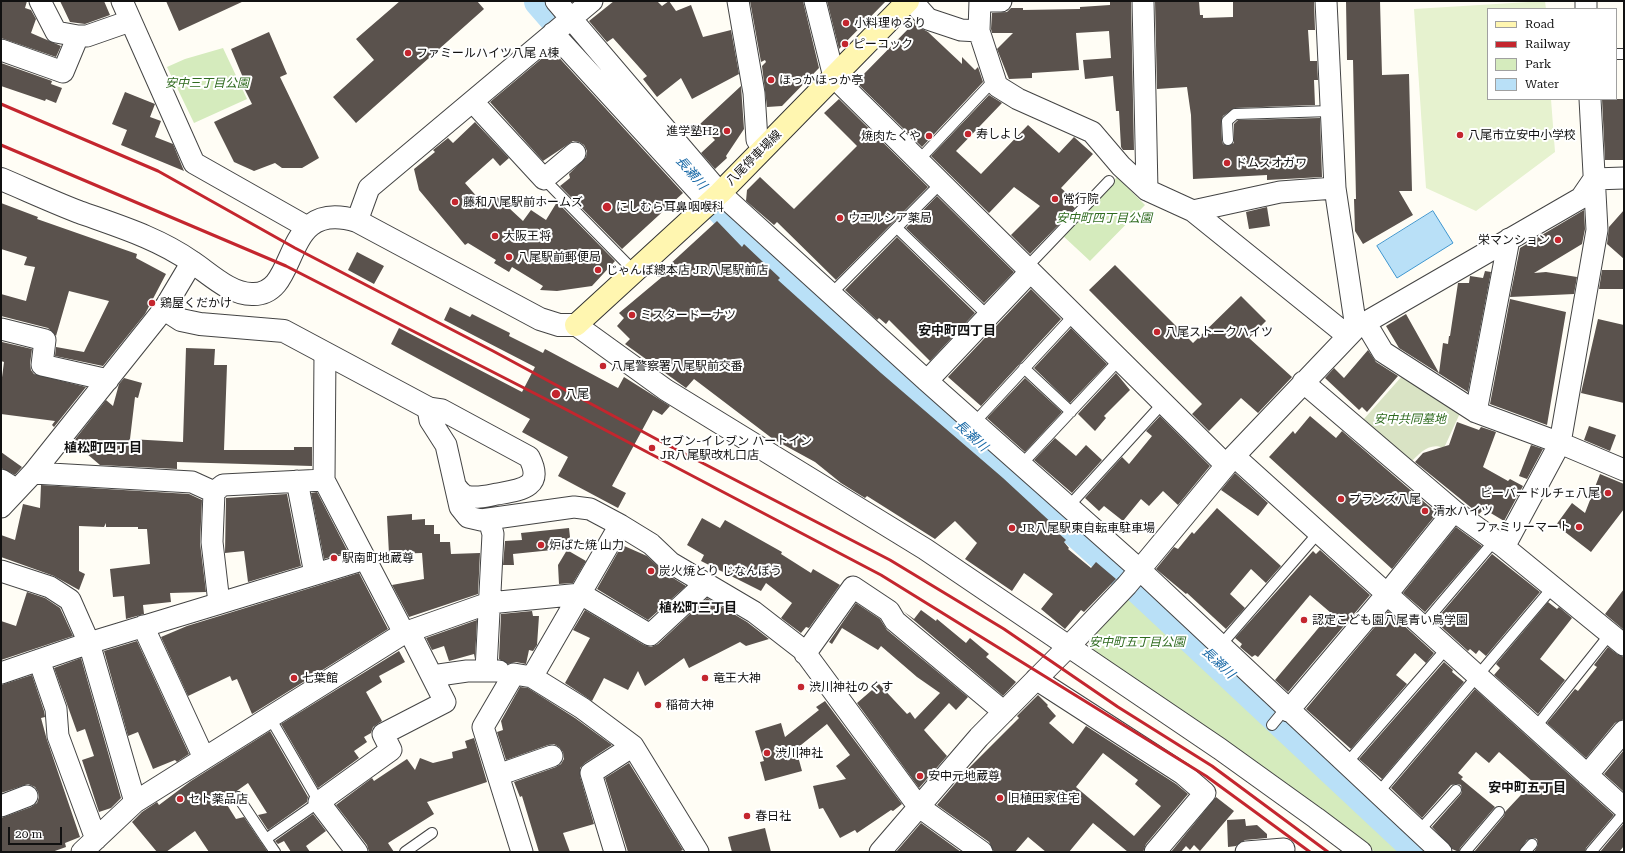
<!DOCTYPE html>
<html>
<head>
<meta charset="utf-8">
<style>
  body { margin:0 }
  #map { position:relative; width:1625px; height:853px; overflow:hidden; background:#fffdf5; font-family:"Roboto Serif",serif }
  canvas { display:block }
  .frame { position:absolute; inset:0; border:2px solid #111; pointer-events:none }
  .legend { position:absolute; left:1487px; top:8px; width:130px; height:92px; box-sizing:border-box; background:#fff; border:1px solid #a0a0a0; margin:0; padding:5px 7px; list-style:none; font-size:12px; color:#111 }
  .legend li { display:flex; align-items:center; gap:8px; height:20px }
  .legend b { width:20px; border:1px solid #a0a0a0 }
  .scale { position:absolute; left:8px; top:827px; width:54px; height:18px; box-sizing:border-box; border:2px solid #111; border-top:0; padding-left:5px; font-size:12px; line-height:14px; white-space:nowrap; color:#111; -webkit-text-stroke:3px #fff; paint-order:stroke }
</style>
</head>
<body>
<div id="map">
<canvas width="1625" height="853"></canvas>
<div class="frame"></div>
<ul class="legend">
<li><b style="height:5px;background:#fff6b0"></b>Road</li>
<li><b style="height:5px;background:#c4262e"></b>Railway</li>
<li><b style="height:11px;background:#d5ebbd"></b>Park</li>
<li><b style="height:11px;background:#b9e0f7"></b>Water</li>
</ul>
<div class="scale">20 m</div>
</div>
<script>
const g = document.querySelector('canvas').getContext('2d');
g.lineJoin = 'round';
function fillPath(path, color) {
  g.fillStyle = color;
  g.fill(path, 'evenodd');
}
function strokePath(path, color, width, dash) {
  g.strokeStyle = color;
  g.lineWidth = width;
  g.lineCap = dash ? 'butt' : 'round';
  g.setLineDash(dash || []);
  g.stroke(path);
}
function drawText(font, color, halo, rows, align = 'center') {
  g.font = font + ' "Roboto Serif","Noto Sans JP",serif';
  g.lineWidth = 4;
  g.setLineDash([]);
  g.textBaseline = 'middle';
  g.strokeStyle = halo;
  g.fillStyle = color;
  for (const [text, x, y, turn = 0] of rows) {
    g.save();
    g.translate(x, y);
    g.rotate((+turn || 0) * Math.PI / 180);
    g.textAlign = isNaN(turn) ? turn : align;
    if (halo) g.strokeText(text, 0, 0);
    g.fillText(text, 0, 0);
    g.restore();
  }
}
const green = new Path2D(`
  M223 48 247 99 194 123 167 67 185 59Z
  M1117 177 1145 205 1090 261 1061 234Z
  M1132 588 1412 852H1375L1363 842 1091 654 1088 639Z`);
const cemetery = new Path2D(`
  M1403 375 1461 411 1444 448C1429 442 1420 453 1410 463L1363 420Z`);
const pitch = new Path2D(`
  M1545 1 1546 9H1488V99H1551L1555 152 1476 211 1426 188 1414 9Z`);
const water = new Path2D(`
  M1433 211 1453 243 1397 278 1377 246Z`);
const river = new Path2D(`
  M540 1 614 86
  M696 180 732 220 1142 591 1421 852`);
const building = new Path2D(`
  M1 1H27L25 8 31 10 36 19 31 33 61 46 56 57 1 38Z
  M60 1H104L110 15 85 24 70 22Z
  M166 1H244L179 31Z
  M400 1H477L484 9 356 123 333 97 374 60 356 39Z
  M614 1H657L662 6 669 1 676 11 691 5 703 37 731 30 739 74 692 99 681 78 657 97 643 79 647 76 613 38 607 42 589 21Z
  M750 1H803L819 68 782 106 767 107 762 66 766 62 765 60 761 62Z
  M827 1H886L839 49Z
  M1110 1H1131L1134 150H1123L1121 147 1119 111H1116L1113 76 1085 79 1083 60 1111 58 1109 31 1076 33 1079 70 1032 73V78L1009 79 997 49 1013 33H992L991 29 992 13 1007 12 1011 8H1023V10L1080 9V7L1110 5Z
  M1155 1H1199L1200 15H1203V18L1233 17V1H1314L1315 30H1308L1310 61H1317L1318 80H1314L1315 105 1235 108 1223 116 1221 121 1222 141 1223 144 1228 146 1234 143V124L1238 120 1320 118 1322 177 1267 180V175L1193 179 1191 115 1187 87 1157 89Z
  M1346 1H1380L1382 75 1409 74 1412 191H1399L1413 215 1363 244 1355 231 1354 199H1356L1353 60H1347Z
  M915 22 919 27 928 32 962 64V57L975 70 978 67 983 82 922 147 856 82Z
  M269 32 287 74 280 77 319 158 302 168H282L275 163 254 171 234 162 214 122 252 104 241 82 244 80 231 49Z
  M552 50 683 193 622 249 560 186 570 178 569 174 586 157 587 151 584 145 579 142 573 141 543 161 490 102Z
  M1 63 52 81 51 84 62 88 56 103 46 99 45 101 1 86Z
  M741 86 744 129 726 156 727 158 715 169 701 153 715 140 700 124Z
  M125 92 155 104 150 117 161 121 155 137 173 144 184 171 121 145 127 130 112 124Z
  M989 95 1002 103 956 151 981 174 1028 125 1059 153 1074 137 1093 154 1061 188 1069 195 1065 199 1075 208 1030 254 1011 235 1040 206 1014 187 989 213 931 156Z
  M839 99 928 187 836 280 777 222 774 225 746 201 747 190 760 177 794 209 857 146 824 113Z
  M1602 99H1624V160H1605Z
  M475 122 509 158 500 166 493 158 465 183 485 206 495 195 523 221 531 210 546 220 557 202 615 261 592 286 557 291 540 290 543 286 512 267 509 272 494 263 496 260 468 243 465 245 419 190 414 169 435 152 433 150 448 138 453 143Z
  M937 196 1014 272 984 303 906 228Z
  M1 203 38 217 37 219 137 254 136 258 166 274 145 314 103 366 55 356 56 347 84 352 109 301 69 291 56 336 48 328 1 316V294L26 301 35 267 24 265 27 257 1 249Z
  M1267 207 1270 226 1249 229 1246 212Z
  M1584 210 1585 229 1582 244 1534 273 1546 272 1577 277 1574 294 1510 297 1520 248Z
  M1624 210V259L1607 244 1609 227Z
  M717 221 742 247 744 244 780 278 778 280 881 373 1003 478 1055 526 1053 528 1066 540 1064 542 1069 548 1068 549 1091 568 1096 562 1116 579 1084 612 1081 610 1065 629 1041 609 1053 594 1024 573 1012 591 965 559 977 543 955 521 935 539 867 496 865 498 841 483 815 462 773 439 694 379 686 388 625 344 630 339 617 326 624 318 619 313 662 277H656Z
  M897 237 975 313 930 361 889 320 886 324 879 318 877 320 845 290Z
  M357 252 384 266 374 284 348 270Z
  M1115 265 1193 343 1241 296 1266 321 1249 338 1292 377 1258 413 1241 398 1209 431 1192 414 1202 404 1089 290Z
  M1602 270H1624V289H1599Z
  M1485 271 1491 272 1468 392 1399 348 1386 326 1406 314 1439 373 1443 343 1448 344 1449 336H1450L1458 283H1469L1470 276 1483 278Z
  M1031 289 1061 319 981 406 948 377Z
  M1510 299 1566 312 1547 425 1490 404Z
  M450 307 470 317 472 314 510 333 509 336 543 353 545 349 618 388 624 377 670 406 662 415 653 410 612 486 626 493 618 508 558 476 568 457 522 432 530 419 391 344 399 328 522 392 535 367 444 320Z
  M1598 319 1624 325V403L1581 393Z
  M1071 328 1107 364 1070 403 1034 368Z
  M2 342 32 349 30 364 31 370 34 374 86 387 54 427 52 425 55 421 1 414V385L4 362 1 361Z
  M186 348 215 349 214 365H227L224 450H294V447H312V466L177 462V469L100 465 73 442 106 400 113 406 119 384 124 378 142 383 138 398 135 397 130 439 183 442Z
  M1368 350 1376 362 1398 376 1367 412 1362 407 1359 410 1325 378 1334 368 1344 378Z
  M1116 373 1130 390 1104 416 1106 418 1095 431 1078 414Z
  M1025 378 1062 412 1025 452 987 418Z
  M1160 416 1210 466 1178 505 1163 491 1149 506 1141 499 1123 521 1104 506 1099 511 1085 498 1122 457 1129 464 1152 436 1146 431Z
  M1310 416 1336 438 1342 431 1437 513 1392 569 1269 457 1293 431 1295 434Z
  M1457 422 1479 430 1481 427 1496 432 1483 467 1508 481 1510 479 1523 486 1504 521 1484 509 1479 514 1415 462 1423 453 1449 445Z
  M1589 426 1616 435 1610 451 1584 440Z
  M1055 438 1076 456 1086 445 1102 460 1072 493 1034 460Z
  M1531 445 1543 449 1527 479 1519 476Z
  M1 452 22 467 15 475 1 468Z
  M1235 473 1268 503 1258 516 1221 490Z
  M1600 474 1624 484V509L1591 552 1556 525 1572 503 1585 513Z
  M41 485 189 494 202 500 200 543 206 592 170 593 171 602 143 605 144 614 126 619 124 596 113 597 110 569 150 564 147 529H138V527H106V523L104 527 79 526V571L85 574 79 590 54 576 1 557V535L15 540 23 504 40 508Z
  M317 492 348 552 324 559 311 493Z
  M287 494 301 566 248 582 244 551 225 553 226 498Z
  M1217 508 1281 566 1266 583 1251 569 1230 594 1245 608 1226 629 1187 593 1186 594 1156 569 1174 547 1178 549 1192 532 1194 534Z
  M412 514V520L425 519V525H434V534H440V542H450L451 554 480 553 478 594 409 617 392 585 424 579 422 553 389 554 387 516Z
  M702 518 720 528 725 520 782 552 781 554 811 573 813 569 840 585 809 628 806 627 801 633 781 618 792 603 766 583 761 591 701 561 704 555 687 545Z
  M1456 527 1482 546 1425 612 1403 593Z
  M569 528 570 537 562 549 513 554 514 565H503L505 541 522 540 521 533Z
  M622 545 647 556 665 573 686 586 648 620 597 589Z
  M567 550 586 561 573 583 559 584 558 565Z
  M1320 550 1370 595 1288 692 1275 680 1331 613 1310 595 1258 657 1255 655 1252 657 1240 647 1242 644 1235 638 1313 551 1316 554Z
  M1492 554 1540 592 1486 656 1479 650 1476 654 1470 649 1468 651 1435 621Z
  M359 573 388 629 252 714 237 679 232 681 230 676 188 696 161 637 187 626Z
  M1624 589V630L1605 614Z
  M27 592 45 598 60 608 73 636 1 660V621L16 626Z
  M707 598 747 622 769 639 746 646 740 642 689 668 684 658 645 686 638 671 628 690 604 678 592 701 565 683 590 638 573 630 585 610 644 645 651 647 658 644Z
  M1548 602 1557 609 1559 607 1572 618 1540 659 1565 680 1538 714 1494 675 1500 668 1496 664Z
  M856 603 880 619 887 630 968 697 956 710 949 703 924 730 947 756 919 788 857 703 879 684 907 714 910 712 915 719 940 693 917 677 881 646 878 650 842 628 832 644 829 642Z
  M921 610 936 621 937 619 966 643 970 638 989 654 986 657 1016 682 1003 696 903 611 914 619Z
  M532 611 533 616H539L537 645 533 651 529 650 526 664 516 662 508 664 499 659 501 614Z
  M1388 611 1434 653 1426 663 1415 653 1396 675 1407 684 1351 749 1306 709Z
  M477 620 475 659 474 654 449 661 444 646 432 650 426 638Z
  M137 641 189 754 177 762 175 760 153 769 138 732 128 736 104 651Z
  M1608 647 1617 654 1624 657V719L1615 723 1586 758 1547 723 1575 689 1578 691 1597 667 1594 665Z
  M399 651 405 662 379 676 382 682 366 692 382 721 373 727 371 733 364 737 367 742 354 751 359 758 318 788 281 724Z
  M81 658 121 798 111 808 99 812 82 760 94 756 85 729 77 732 54 668Z
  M1444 662 1453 670 1452 672 1464 682 1382 779 1359 759Z
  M32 675 44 711 45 717 41 718 47 740 80 837 65 843 66 847 52 852H1V818L31 807 37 803 39 797 38 792 35 787 28 784 1 793V685Z
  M520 687 528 688 575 718 612 745 585 763 580 768V776L594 824 563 833 570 852H539L522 796 520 797 514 782 556 767 561 764 564 759 563 752 559 747 554 744 548 745 506 760 497 732 503 730 501 721Z
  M1475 689 1614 815 1586 848 1585 852H1534L1538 845 1537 839 1533 838 1527 840 1519 852H1474L1504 816 1505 812 1533 782 1499 752 1489 763 1476 752 1458 773 1463 777 1461 779 1495 807 1460 848 1459 852 1452 849 1432 827 1461 794 1462 791 1461 785 1457 784 1451 785 1422 818 1391 788Z
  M1038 695 1048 705 1047 706 1056 716 1049 723 1073 744 1086 726 1176 784 1188 794 1146 844 1143 852H1128L1093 823 1069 852H1046L1028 837 1015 852H994L989 842 937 805 965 772 1019 718 1017 716ZM1103 753 1138 780 1135 784 1161 806 1134 836 1076 787Z
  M825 701 902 804 893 811 891 810 857 833 855 830 840 838 823 808 819 809 813 786 846 779 836 766 850 755 827 724 796 749 802 771 765 781 760 762 764 761 755 731 781 723 785 737 819 710 816 707Z
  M270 731 308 797 307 802 268 830 258 815 267 813 248 783 224 800 236 819 244 817 267 851 209 852 195 831 166 852H157L132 822 142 812 157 802 159 805 191 781Z
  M474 738 487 782 427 802 434 814 388 843 394 852H369L367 845 336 805 372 778 374 781 407 759 415 770 420 758 433 763 453 758 452 752 467 748 465 741Z
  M1624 750V792L1604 774Z
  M629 763 683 850 678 852H628L605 778Z
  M1216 797 1234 811 1200 851 1194 845 1190 850 1186 846 1181 852H1171Z
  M313 814 326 831 306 846 310 852H291L284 841 278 844 275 841Z
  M1245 819 1246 826 1257 825 1267 834V838L1245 840 1236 846 1228 847 1227 820Z
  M921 823 961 852H896Z
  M1624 823V846L1619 852H1600Z
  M765 828 771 852H732L728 837Z`);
const service = new Path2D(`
  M1616 54H1624
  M1228 140 1227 121 1235 114 1331 111
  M918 161 995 79
  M544 179 634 271
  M897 228 988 316
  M1026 268 1109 181
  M831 294 941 183
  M1024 368 1071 412
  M974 423 1074 315
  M1021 465 1119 360
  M1068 507 1163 403
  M1422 626 1495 540
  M1220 646 1319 532
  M269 716 319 802 266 839 275 852
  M1272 725 1286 708
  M1535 728 1610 634
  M1346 764 1447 648
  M1378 793 1553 587
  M238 797 266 839
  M1419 831 1456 790
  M405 852 432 833
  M1465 852 1499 812
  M1525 852 1532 844
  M1591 852 1624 813`);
const minor = new Path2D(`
  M40 1 56 32 78 36H87L130 21
  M122 1 194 163 307 227
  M556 1 720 193 927 381 1140 570 1441 852
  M738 1 754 93 757 140 764 148
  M815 1 834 77 1226 465
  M912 1 928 19 961 30 979 31 997 86 1018 99 1092 132 1121 166 1147 190 1193 211 1348 336
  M1143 1 1147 190
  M1326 1 1335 188 1356 328
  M1586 1V9
  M979 31 980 1H1001
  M553 33 709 203
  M1 50 63 72 78 36
  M473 102 544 179 575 153
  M1193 211 1280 192 1335 188
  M357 221 369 188 592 1
  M1365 322 1383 352 1476 412 1560 443 1624 470
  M576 325 666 390 925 549 1220 749 1316 818 1361 852
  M1 329 45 340 42 365 108 380
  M325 353 324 480 404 633
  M927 381 1030 272
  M1303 382 1454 511 1504 547 1624 645
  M1476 412 1509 239
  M1234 456 1624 808
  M33 473 192 482 214 492 223 485 324 480
  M1 480 17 490
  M297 481 315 574
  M457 488C459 491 463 495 466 496 476 499 487 496 497 494 520 490 545 488 529 457L442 410 428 408 430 420 446 445 460 507 468 517 481 520 574 507 590 509 620 525
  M214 492 212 542 219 603
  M1 507 33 473 164 309 192 262
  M1504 547 1560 443 1597 230 1590 99
  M1 571 50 587 70 600 89 643 135 802
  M143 626 204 758
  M805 654 853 587 889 611 895 621 1004 712
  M39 660 56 709 58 736 96 839
  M486 670 493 534 489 520
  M1 673 89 643 365 559
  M432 676 467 671H499
  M532 677 620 525 651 544 671 563 754 612 803 650 918 806 982 852
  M1036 679 1183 774 1205 793 1155 852
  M1288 711 1387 594 1454 511
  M498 775 552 756
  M1587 775 1624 731
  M1 806 27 796
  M82 852 135 802 404 633 489 603 581 594 650 635 706 583
  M357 852 319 802 391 750 383 734 445 702 409 631
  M522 852 483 727 514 674 532 677 582 708 633 746 698 852
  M615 852 591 773 633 746
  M880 852 979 737 1069 646 1127 585 1234 456 1356 328 1581 198 1594 179 1624 178
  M1246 852 1284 849`);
const tertiary = new Path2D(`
  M1 179C27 190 53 202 79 212 118 226 158 238 192 262 210 274 230 294 252 294 302 296 278 197 357 221L540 319 559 325H576
  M164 309 181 320 200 324 284 331 428 408`);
const secondary = new Path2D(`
  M576 325 720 193 908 1`);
const rail = new Path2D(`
  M1 104 158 171 295 248 493 351 660 441 890 560 1004 629 1118 707 1212 766 1328 852
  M1 145 286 266 569 411 881 575 1206 776 1310 852`);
const markers = [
  [846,23,4,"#c4262e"],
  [845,44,4,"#c4262e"],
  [408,53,4,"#c4262e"],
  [771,80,4,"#c4262e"],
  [727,131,4,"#c4262e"],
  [968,134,4,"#c4262e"],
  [1460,135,4,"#c4262e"],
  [929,136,4,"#c4262e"],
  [1227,163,4,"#c4262e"],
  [1055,199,4,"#c4262e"],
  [455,202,4,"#c4262e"],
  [607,207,5,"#c4262e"],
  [840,218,4,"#c4262e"],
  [495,236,4,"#c4262e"],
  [1558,240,4,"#c4262e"],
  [509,257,4,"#c4262e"],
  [598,270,4,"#c4262e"],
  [152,303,4,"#c4262e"],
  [632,315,4,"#c4262e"],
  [1157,332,4,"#c4262e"],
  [603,366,4,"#c4262e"],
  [556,394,5,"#c4262e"],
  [652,448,4,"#c4262e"],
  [1608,493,4,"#c4262e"],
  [1341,499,4,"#c4262e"],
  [1425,511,4,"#c4262e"],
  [1579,527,4,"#c4262e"],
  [1012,528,4,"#c4262e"],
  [541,545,4,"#c4262e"],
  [334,558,4,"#c4262e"],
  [651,571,4,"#c4262e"],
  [1304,620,4,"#c4262e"],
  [294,678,4,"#c4262e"],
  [705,678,4,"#c4262e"],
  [801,687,4,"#c4262e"],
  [658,705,4,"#c4262e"],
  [767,753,4,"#c4262e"],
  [920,776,4,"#c4262e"],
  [1000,798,4,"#c4262e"],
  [180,799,4,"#c4262e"],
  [747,816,4,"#c4262e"]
];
const poiNames = [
  ["小料理ゆるり",854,23],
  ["ピーコック",853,44],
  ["ファミールハイツ八尾 A棟",416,53],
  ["ほっかほっか亭",779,80],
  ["進学塾H2",719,131,"right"],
  ["寿しよし",976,134],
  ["八尾市立安中小学校",1468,135],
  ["焼肉たくや",921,136,"right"],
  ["ドムスオガワ",1235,163],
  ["常行院",1063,199],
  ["藤和八尾駅前ホームズ",463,202],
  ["にしむら耳鼻咽喉科",616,207],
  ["ウエルシア薬局",848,218],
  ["大阪王将",503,236],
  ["栄マンション",1550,240,"right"],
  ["八尾駅前郵便局",517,257],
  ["じゃんぼ總本店 JR八尾駅前店",606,270],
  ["鶏屋くだかけ",160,303],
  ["ミスタードーナツ",640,315],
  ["八尾ストークハイツ",1165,332],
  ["八尾警察署八尾駅前交番",611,366],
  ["八尾",565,394],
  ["セブン-イレブン ハートイン",660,441],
  ["JR八尾駅改札口店",660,455],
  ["ビーバードルチェ八尾",1600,493,"right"],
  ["プランズ八尾",1349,499],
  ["清水ハイツ",1433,511],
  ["ファミリーマート",1571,527,"right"],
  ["JR八尾駅東自転車駐車場",1020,528],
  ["炉ばた焼 山力",549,545],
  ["駅南町地蔵尊",342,558],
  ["炭火焼とり じなんぼう",659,571],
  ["認定こども園八尾青い鳥学園",1312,620],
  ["七葉館",302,678],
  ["竜王大神",713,678],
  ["渋川神社のくす",809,687],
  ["稲荷大神",666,705],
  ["渋川神社",775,753],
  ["安中元地蔵尊",928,776],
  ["旧植田家住宅",1008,798],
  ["セト薬品店",188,799],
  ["春日社",755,816]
];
const parkNames = [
  ["安中三丁目公園",207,83],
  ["安中町四丁目公園",1104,218],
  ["安中共同墓地",1410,419],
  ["安中町五丁目公園",1137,642]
];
const streetNames = [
  ["八尾停車場線",754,158,-45]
];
const waterNames = [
  ["長瀬川",691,173,49],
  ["長瀬川",971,436,42],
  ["長瀬川",1218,663,43]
];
const neighbourhoodNames = [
  ["安中町四丁目",957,331],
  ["植松町四丁目",103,448],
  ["植松町三丁目",698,608],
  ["安中町五丁目",1527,788]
];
fillPath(green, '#d5ebbd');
fillPath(cemetery, '#d9e3c4');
fillPath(pitch, '#e6f2cf');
fillPath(water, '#b9e0f7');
strokePath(water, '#3f96cf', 1);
strokePath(river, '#b9e0f7', 32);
fillPath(building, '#5a524d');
strokePath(service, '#444', 12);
strokePath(minor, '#444', 23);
strokePath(tertiary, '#444', 24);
strokePath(secondary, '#333', 24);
strokePath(service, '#fff', 10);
strokePath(minor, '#fff', 21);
strokePath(tertiary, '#fff', 22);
strokePath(secondary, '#fff6b0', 22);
strokePath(rail, '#c4262e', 3);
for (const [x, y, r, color] of markers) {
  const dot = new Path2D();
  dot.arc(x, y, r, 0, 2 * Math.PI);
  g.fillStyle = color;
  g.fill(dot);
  strokePath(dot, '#fff', 1.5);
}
drawText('12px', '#111', '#fff', poiNames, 'left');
drawText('italic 12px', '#2f6b1f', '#fff', parkNames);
drawText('12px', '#111', '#fff', streetNames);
drawText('italic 13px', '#1768a6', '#fff', waterNames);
drawText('bold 13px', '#111', '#fff', neighbourhoodNames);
</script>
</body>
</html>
